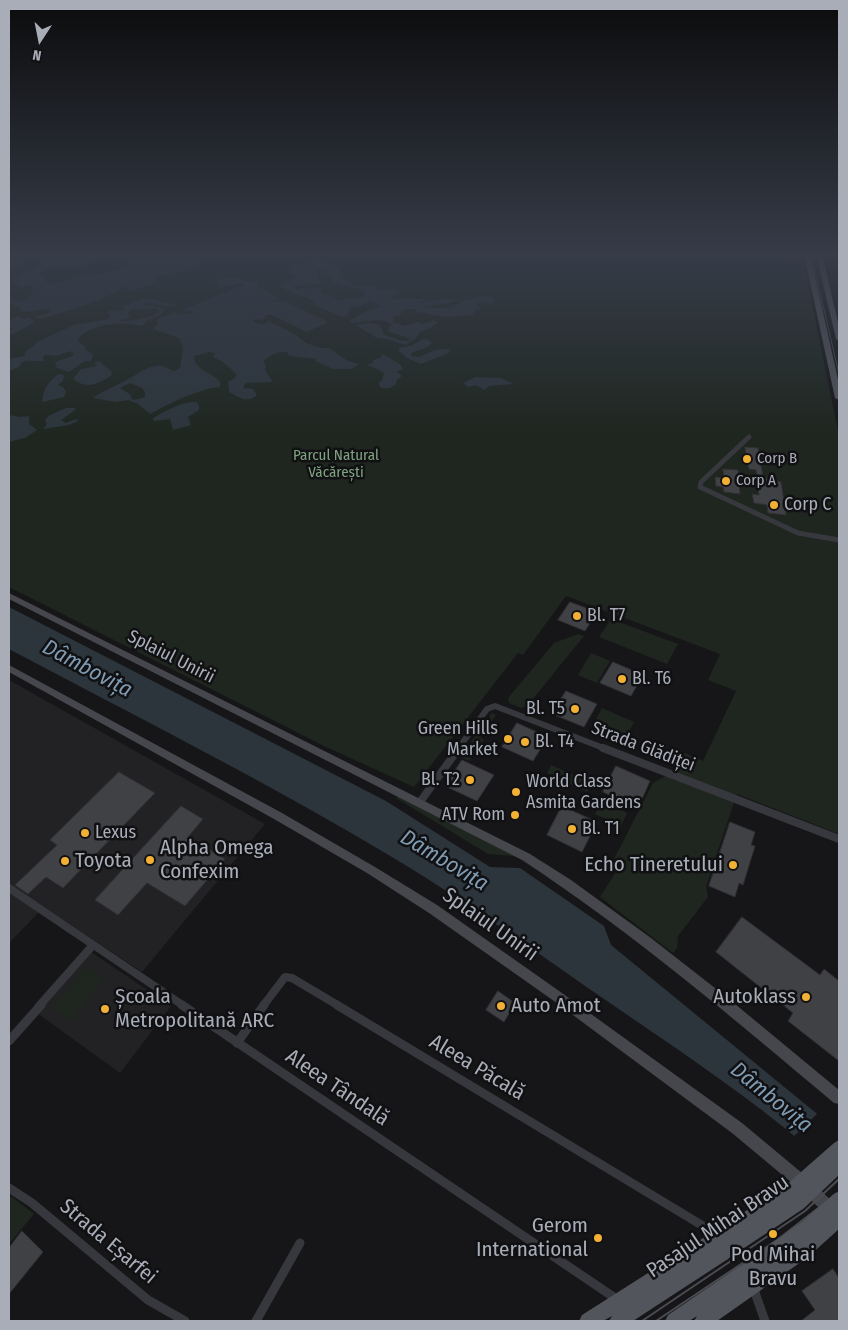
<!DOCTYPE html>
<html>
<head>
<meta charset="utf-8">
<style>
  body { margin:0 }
  #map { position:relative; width:848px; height:1330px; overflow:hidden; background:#161618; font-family:"Fira Sans Condensed",sans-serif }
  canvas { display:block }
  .frame { position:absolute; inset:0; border:10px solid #a8adb8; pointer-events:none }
  .north { position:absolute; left:15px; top:15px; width:50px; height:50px; -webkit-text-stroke:4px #111113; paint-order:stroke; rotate:191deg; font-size:14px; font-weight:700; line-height:20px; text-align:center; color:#a8adb8 }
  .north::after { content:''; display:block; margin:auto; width:18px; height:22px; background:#a8adb8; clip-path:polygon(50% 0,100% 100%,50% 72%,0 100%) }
</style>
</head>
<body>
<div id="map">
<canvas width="848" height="1330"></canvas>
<div class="frame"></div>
<div class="north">N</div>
</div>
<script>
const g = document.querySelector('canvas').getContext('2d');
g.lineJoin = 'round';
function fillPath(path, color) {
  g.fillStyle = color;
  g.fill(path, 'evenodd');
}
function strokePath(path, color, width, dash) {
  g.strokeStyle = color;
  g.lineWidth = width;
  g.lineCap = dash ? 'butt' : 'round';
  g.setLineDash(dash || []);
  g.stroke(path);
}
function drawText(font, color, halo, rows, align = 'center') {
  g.font = font + ' "Fira Sans Condensed",sans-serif';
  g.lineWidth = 5;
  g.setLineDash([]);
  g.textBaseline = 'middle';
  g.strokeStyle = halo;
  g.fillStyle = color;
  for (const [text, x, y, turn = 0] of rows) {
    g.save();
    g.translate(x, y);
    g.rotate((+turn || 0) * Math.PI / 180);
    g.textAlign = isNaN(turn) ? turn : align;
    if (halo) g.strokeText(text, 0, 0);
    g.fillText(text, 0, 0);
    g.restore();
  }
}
const built = new Path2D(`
  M752 254H800L802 266 792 262 767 260Z
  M9 680 265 824 142 972 44 907 9 943Z
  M91 952 171 1006 120 1073 37 1013Z`);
const green = new Path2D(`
  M9 254H752C768 262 785 260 802 266L805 270 839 436V834L737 794 706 886 708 897 678 936 677 948 673 953 600 897 616 872 614 859 653 783 676 770 685 753 703 761 736 691 708 680 720 654 566 596 523 655 518 653 414 787 326 747 9 587Z
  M611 619 678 644 667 664 599 637Z
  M578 634 584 636 528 705 521 708 509 703 508 698 554 643Z
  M591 653 610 661 597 683 578 675Z
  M602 708 634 722 625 739 593 725Z
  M492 713 496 715 480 737 484 740 469 761 460 757Z
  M551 765 592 783 587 792 547 773Z
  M400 793 526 857 488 854 396 798Z
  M602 801 627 813 621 826 595 814Z
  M87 966 105 978 70 1021 51 1007Z
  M11 1196 34 1214 9 1244V1199Z`);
const water = new Path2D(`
  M9 254H180L205 260C197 266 184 272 174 273 166 274 161 274 154 278V283L133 291H128L130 288 126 287 94 302 41 319 34 317 49 313 51 310C41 307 30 314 21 311L20 307 9 303V287L12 289 9 292 12 299C20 304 26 301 32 295L33 284 22 288 17 286 11 279 38 266 42 261 35 259 9 268ZM112 259 125 260 131 264 120 269 101 274 75 277 60 283 52 284 43 281 46 277 38 275 49 268H76L98 260Z
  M318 259 339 269 341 277 350 281 353 285H373L378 290 393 289 401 292 395 294 392 299H431L422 301 421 303 441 299H459L449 303 424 307 426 308H451L465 300 484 296 491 297 495 301 491 303 478 302 476 304 481 309 474 310 473 315H470L446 317 417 312 416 309H405L400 315 394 316 393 322 404 326 418 322 422 324 433 320 438 322 431 328 421 331 416 338 406 345 386 339 377 338 356 325 369 323 378 324 383 330V334L402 341 411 340 406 337 389 332 387 330 392 324 386 321 378 320 352 323 349 321 364 312 380 307 376 303 369 301 359 307 350 306 348 315 343 317 314 305 313 301C302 295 289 292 277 285L286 283 298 277 288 272 292 265ZM318 269 333 278 332 281C342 289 357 285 365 293L364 297 338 300 330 295 321 294V287L295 290 298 286 323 283 316 276Z
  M225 277C237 277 247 283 258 282L260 284 256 286 278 298 273 301 277 302 284 301 326 321V323L307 332 272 315H266L265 319 254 320 253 322 262 325 269 321 296 335 306 343 321 348H329L348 361 359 364 352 369H333L315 361 316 359C307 357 296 358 288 355V352C280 351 269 355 263 362L266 364 265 370 273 382 246 383 243 388 253 389 257 395C247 404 239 397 229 392L228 382 236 377V374L223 362 213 357 215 353 209 352 194 356C194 371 215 372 221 384L219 387C195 390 171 403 150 414L138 404 128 400 116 402 93 398C104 390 110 389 121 383 132 378 143 368 156 366 162 364 169 369 174 371L180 368 183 347 179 338 153 329 158 324V319L175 312 180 315 193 313 192 311 182 310 244 285 242 283 219 288V283L212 281ZM130 383 142 388 145 392V397L134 400 131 398V395L120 388Z
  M144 298 177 305C166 309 157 302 145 303L144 306H153L166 309 159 316 148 320 142 326C126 320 85 324 77 341L85 346 84 348 93 355 91 361H85L69 372 57 368 55 362 72 356 74 354 71 351 56 356 46 355 43 357 44 361C37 362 30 359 22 362L19 367 9 371V359L24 356C25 349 34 348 37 342L74 325 108 319 111 315 108 312 110 310 123 311V307ZM136 308 138 310 152 308 158 309 159 312 149 317 121 322 120 320 131 318 128 313 131 309Z
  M18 316 24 319 29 317 35 322 9 336V333L13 328 9 329V320Z
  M423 339H428L432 343 428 347 411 353V356L419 357 435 350 450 349 449 353 421 364 407 358 399 351V348L413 345Z
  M383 354 400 364 403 369 397 372 402 376 397 380 396 384 390 388H381L378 383 382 380 384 373 366 364 373 363V360L380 358Z
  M99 361 111 371 112 375C98 384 87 390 73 379L81 369 97 366 94 363Z
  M59 374 64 375 63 381 58 385 63 387 66 392 64 397 43 402C41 391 50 379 59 374Z
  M475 377 501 378 514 384 489 386 484 390 476 385 468 387 463 383Z
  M190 402H196L199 405V410L188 417 191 425 173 430 170 419 154 421 153 418C163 412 179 404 190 402Z
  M66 408H75V410L61 420 66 423 76 419 78 421 69 425 43 429 47 424 45 420 50 415Z
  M9 415 20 417 29 416V424L37 430 25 438 9 442Z
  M9 607 386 801 490 867 520 868 604 926 611 945 827 1122 810 1149C747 1095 678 1050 610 1003 540 955 470 904 397 860 271 784 139 718 9 649Z`);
const pier = new Path2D(`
  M819 1112 839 1129V1179L793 1137Z`);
const building = new Path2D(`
  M745 447 758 448 763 477 781 482 786 515 768 513 767 505 754 503 752 494 759 495 756 470 749 469Z
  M723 469 738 470 740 494 724 492 723 487 716 486 715 477 724 478Z
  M570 602 597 612 585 631 558 620Z
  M613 662 643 675 631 696 600 683Z
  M566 691 597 704 584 727 552 714Z
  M517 723 548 737 533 761 502 747Z
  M462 760 494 775 477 801 445 786Z
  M616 766 650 781 638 808 603 792Z
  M119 772 155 793 63 888 46 877 28 894 15 885 57 845 50 840Z
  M181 806 203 819 188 837 225 859 185 906 147 883 118 915 95 900Z
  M562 806 597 822 582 852 547 835Z
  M730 822 755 832 751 845 755 846 743 885 739 883 735 897 709 886Z
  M742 917 820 975 824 969 839 981V1061L788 1021 793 1013 716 952Z
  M498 991 515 1003 504 1022 486 1010Z
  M22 1231 43 1252 9 1294V1248Z
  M833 1269 839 1278V1321H801L815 1310 802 1291Z`);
const minorFar3 = new Path2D(`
  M749 437 701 482 700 487 798 533 839 540`);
const minorFar2 = new Path2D(`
  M458 749 487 709 495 706 606 749`);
const minorFar1 = new Path2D(`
  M603 748 839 839
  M420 802 459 748
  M9 888 184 1006
  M39 1006 93 945
  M263 1006 285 977 292 978 339 1006`);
const minor = new Path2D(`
  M182 1005 618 1300
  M337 1005 718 1235
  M9 1041 41 1005
  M237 1043 264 1005
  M9 1188 32 1203 148 1300 185 1321
  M753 1287 765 1321
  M256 1321 300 1243`);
const secondary = new Path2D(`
  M9 593 530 854 571 880 651 938 729 999 839 1090V1104L834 1103C733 1018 633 933 522 860L9 599Z
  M9 665 282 813 375 867 437 905 562 993 742 1123 808 1178 839 1208V1224L834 1222 798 1188 732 1133 554 1001 429 913 367 873 274 819 9 672Z`);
const primary = new Path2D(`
  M804 254H810L839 384V400L835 398Z
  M816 254H822L839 327V341L836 339Z
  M839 1140V1158L797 1198 720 1246 722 1245 728 1247 730 1253 728 1259 633 1321H609L612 1316 603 1321H579L582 1315 785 1186 834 1143Z
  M839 1210V1229L808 1257 717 1321H694L697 1316 689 1321H665L668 1315 738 1267 744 1265 750 1267 752 1273 751 1277 796 1245 833 1212Z`);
const tramFar1 = new Path2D(`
  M811 254 839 374`);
const tram = new Path2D(`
  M642 1321 805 1211 839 1179
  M656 1321 777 1240 826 1202`);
const primaryBridge = new Path2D(`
  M722 1253 799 1202 839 1164
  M744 1273 807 1228 839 1200`);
const markers = [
  [747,459,5,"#f2b134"],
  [726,481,5,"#f2b134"],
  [774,505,5,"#f2b134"],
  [577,616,5,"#f2b134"],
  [622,679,5,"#f2b134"],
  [575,709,5,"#f2b134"],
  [508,739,5,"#f2b134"],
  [525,742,5,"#f2b134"],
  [470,780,5,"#f2b134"],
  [516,792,5,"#f2b134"],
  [515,815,5,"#f2b134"],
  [572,829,5,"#f2b134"],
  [85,833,5,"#f2b134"],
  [150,860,5,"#f2b134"],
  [65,861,5,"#f2b134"],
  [733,865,5,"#f2b134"],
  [806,997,5,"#f2b134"],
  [501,1006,5,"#f2b134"],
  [105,1009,5,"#f2b134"],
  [773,1234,5,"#f2b134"],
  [598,1238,5,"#f2b134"]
];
const farParknames = [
  ["Parcul Natural",336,456],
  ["Văcărești",336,473]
];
const farPoinames = [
  ["Corp B",757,459],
  ["Corp A",736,481]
];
const poiNames = [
  ["Corp C",784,505],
  ["Bl. T7",587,616],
  ["Bl. T6",632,679],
  ["Bl. T5",565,709,"right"],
  ["Green Hills",498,729,"right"],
  ["Market",498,750,"right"],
  ["Bl. T4",535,742],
  ["Bl. T2",460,780,"right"],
  ["World Class",526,782],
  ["Asmita Gardens",526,803],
  ["ATV Rom",505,815,"right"],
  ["Bl. T1",582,829],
  ["Lexus",95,833]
];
const streetNames = [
  ["Splaiul Unirii",171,657,27],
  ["Strada Glădiței",643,747,21]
];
const nearPoinames = [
  ["Alpha Omega",160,848],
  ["Confexim",160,872],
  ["Toyota",75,861],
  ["Echo Tineretului",723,865,"right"],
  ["Școala",115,997],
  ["Metropolitană ARC",115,1021],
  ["Autoklass",796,997,"right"],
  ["Auto Amot",511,1006],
  ["Gerom",588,1226,"right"],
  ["International",588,1250,"right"],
  ["Pod Mihai",773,1255,"center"],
  ["Bravu",773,1279,"center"]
];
const nearStreetnames = [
  ["Splaiul Unirii",490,925,35],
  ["Aleea Păcală",477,1068,31],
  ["Aleea Tândală",337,1088,34],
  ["Pasajul Mihai Bravu",718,1227,-34],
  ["Strada Eșarfei",108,1242,40]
];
const nearWaternames = [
  ["Dâmbovița",87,669,28],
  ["Dâmbovița",444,861,31],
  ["Dâmbovița",771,1098,39]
];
fillPath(built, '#222225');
fillPath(green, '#1e261f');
fillPath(water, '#2c353c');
fillPath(pier, '#161618');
fillPath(building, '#404145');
strokePath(building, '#303034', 1);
strokePath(minorFar3, '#37383d', 5);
strokePath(minorFar2, '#37383d', 6);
strokePath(minorFar1, '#37383d', 8);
strokePath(minor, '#37383d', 9);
fillPath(secondary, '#45474d');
fillPath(primary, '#53555c');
strokePath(tramFar1, '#4a4c52', 1);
strokePath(tram, '#4a4c52', 2);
strokePath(primaryBridge, '#53555c', 16);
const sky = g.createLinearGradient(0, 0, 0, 440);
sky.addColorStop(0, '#0c0c0d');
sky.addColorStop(0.58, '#363c48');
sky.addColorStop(1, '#363c4800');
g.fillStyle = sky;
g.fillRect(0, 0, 848, 440);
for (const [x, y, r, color] of markers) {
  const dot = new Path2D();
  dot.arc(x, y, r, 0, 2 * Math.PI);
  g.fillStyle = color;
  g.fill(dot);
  strokePath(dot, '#111113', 2);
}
drawText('15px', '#7fa381', '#111113', farParknames);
drawText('15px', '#a8adb8', '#111113', farPoinames, 'left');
drawText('18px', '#a8adb8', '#111113', poiNames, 'left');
drawText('18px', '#a8adb8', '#111113', streetNames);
drawText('21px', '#a8adb8', '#111113', nearPoinames, 'left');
drawText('21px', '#a8adb8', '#111113', nearStreetnames);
drawText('italic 22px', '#7f9bb3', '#111113', nearWaternames);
</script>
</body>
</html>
